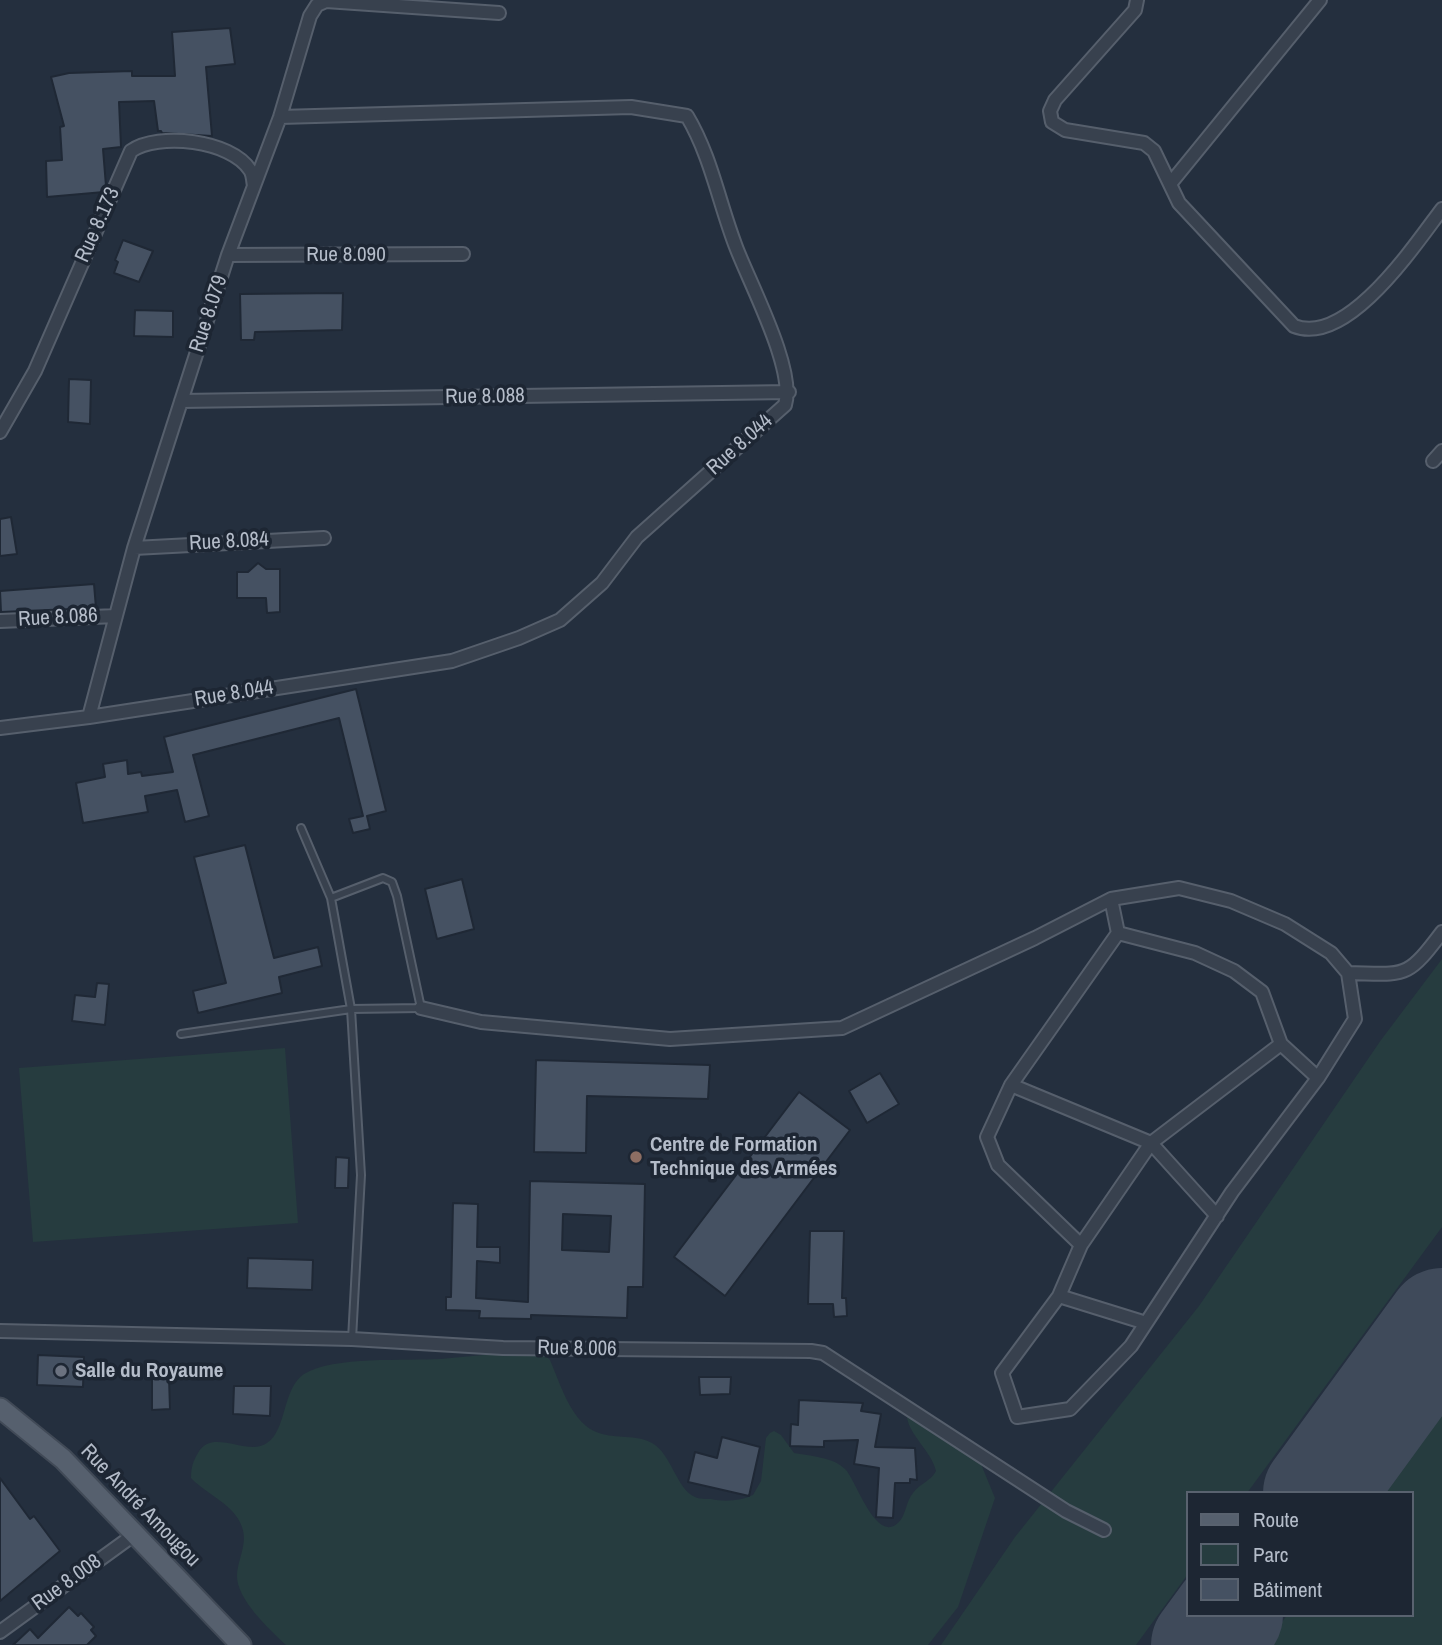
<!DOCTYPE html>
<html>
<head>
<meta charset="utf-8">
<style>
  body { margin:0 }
  #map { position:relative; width:1442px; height:1645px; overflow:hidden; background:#242f3e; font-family:"Archivo Narrow",sans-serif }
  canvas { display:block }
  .legend { position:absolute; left:1186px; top:1491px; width:228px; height:126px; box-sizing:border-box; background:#1d2633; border:2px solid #59626f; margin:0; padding:9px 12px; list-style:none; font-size:21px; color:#b4bcc9 }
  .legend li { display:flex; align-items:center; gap:14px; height:35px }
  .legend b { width:35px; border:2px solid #59626f }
</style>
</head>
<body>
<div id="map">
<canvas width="1442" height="1645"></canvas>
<ul class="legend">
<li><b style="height:9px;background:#56606e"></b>Route</li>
<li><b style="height:19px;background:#263c3f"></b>Parc</li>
<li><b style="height:19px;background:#455162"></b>Bâtiment</li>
</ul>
</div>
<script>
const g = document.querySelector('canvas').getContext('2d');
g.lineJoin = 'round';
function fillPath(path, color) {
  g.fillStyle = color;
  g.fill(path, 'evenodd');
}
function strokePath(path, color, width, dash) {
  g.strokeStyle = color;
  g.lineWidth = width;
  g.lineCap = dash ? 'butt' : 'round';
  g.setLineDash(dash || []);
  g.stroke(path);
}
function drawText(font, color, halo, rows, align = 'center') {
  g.font = font + ' "Archivo Narrow",sans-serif';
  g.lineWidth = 7;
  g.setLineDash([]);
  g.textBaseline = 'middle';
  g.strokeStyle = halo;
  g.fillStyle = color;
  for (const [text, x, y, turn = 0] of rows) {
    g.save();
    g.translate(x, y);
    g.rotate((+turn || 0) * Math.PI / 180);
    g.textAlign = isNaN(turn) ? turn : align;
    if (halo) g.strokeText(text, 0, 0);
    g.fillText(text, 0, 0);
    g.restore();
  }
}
const green = new Path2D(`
  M1442 959V1227L1247 1493H1188V1574L1136 1645H941L1015 1537 1199 1306 1381 1040Z
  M285 1048 298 1223 33 1242 19 1068Z
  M532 1352 545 1355 550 1360C560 1383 572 1425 599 1433 616 1439 636 1434 652 1443 671 1453 677 1490 695 1497 699 1499 706 1499 711 1499 724 1502 741 1501 753 1495L761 1481 766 1438 770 1433 774 1431 781 1435 794 1453C810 1456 833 1457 845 1469 856 1479 876 1546 899 1522 906 1515 906 1501 913 1493 919 1484 931 1481 936 1471 932 1452 909 1435 907 1417L914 1415 976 1452 995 1498 958 1607 928 1645H286C270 1630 236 1599 237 1575 238 1559 248 1543 242 1527 235 1505 206 1494 191 1478 191 1468 193 1461 198 1453 212 1427 248 1457 267 1443 287 1430 282 1389 304 1374 333 1356 406 1361 441 1359 472 1356 502 1353 532 1352Z
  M1442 1404V1645H1266L1287 1615H1412V1493H1377Z`);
const runway = new Path2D(`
  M1318 1493 1442 1323
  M1206 1645 1228 1615`);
const building = new Path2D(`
  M230 28 235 64 206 67 212 136 162 133 161 131H158L154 101 119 102 121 147 103 149 106 186 104 192 47 197 46 161 62 160 60 127 64 126 51 77 69 73 132 71V76H175L172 32Z
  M123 240 153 251 139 282 114 273 118 262 115 260Z
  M343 293 342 330 255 332 254 340H241L240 294Z
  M135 310 173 311V337L134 336Z
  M69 379 91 380 90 424 68 422Z
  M11 517 17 554 0 556V519Z
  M258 563 266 569H280V612L267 613 266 598H237V572H248Z
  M94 584 96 608 1 612 0 591Z
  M356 689 386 811 367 816 370 829 353 833 349 819 363 816 339 718 193 755 209 816 185 822 177 790 145 796 148 812 83 823 76 783 105 777 103 764 127 760 128 774 141 772 142 776 173 772 164 737Z
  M245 845 274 958 318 947 322 966 279 977 282 993 198 1013 193 991 226 983 194 857Z
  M462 879 474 929 437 939 425 889Z
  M97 983 109 984 105 1025 72 1021 75 995 95 997Z
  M536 1060 710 1065 708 1099 587 1096 586 1153 534 1152Z
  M880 1073 899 1104 867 1123 849 1091Z
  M799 1092 850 1130 725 1296 674 1257Z
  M336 1157 349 1158 348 1188H335Z
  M530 1181 645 1184 643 1287H628L627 1318 531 1315V1319L479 1318 480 1311 446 1310V1297H451L453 1203 478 1204 477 1247H500V1263L477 1261 476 1298 528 1302ZM563 1214 611 1216 609 1252 562 1250Z
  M810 1231H844L842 1298H846L847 1316 834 1317 833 1304H808Z
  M248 1258 313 1260 312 1290 247 1288Z
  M38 1355 84 1357 83 1387 37 1385Z
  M699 1377H731L730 1394 700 1395Z
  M169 1378 170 1409 152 1410V1379Z
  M234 1386H271L270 1416 233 1414Z
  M799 1400 863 1403 861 1411 881 1414 875 1447 915 1448 917 1480 910 1479V1483H895L893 1518 876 1517 879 1468 854 1464 858 1440 824 1441V1447L790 1446 791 1424 798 1425Z
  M722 1437 760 1447 749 1496 688 1482 695 1452 717 1458Z
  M0 1478 30 1519 34 1516 60 1551 0 1601Z
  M69 1607 78 1616 81 1613 94 1627 91 1630 96 1636 87 1645H13L30 1629 38 1638Z`);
const lane = new Path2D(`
  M301 828 331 898 351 1009 361 1175 352 1339
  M181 1034 351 1009 421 1008 397 896 392 882 383 878 331 898`);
const street = new Path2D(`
  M1137 0 1135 10 1055 100 1050 111 1052 122 1065 130 1144 143 1154 151 1179 203 1294 326C1347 347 1414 246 1442 209
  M1170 184 1320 0
  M228 255 463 254
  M181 401 789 392
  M0 432 35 371 131 151C158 132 231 140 250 170 253 174 253 181 254 186
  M1433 461 1442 451
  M134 548 324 538
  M0 621 116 616
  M89 717 452 661 519 638 560 620 602 583 637 537 785 405C796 370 750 284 736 247 719 203 711 156 687 116L631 107 280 117
  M0 728 89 717 134 548 228 255 280 117 310 16 317 5 326 1 499 13
  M1179 888 1231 901 1285 924 1331 953 1348 973 1355 1019 1318 1078 1232 1192 1131 1346 1070 1409 1017 1417 1002 1373 1059 1296 1081 1245 998 1165 987 1137 1011 1085 1118 933 1111 899Z
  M1348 973C1406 974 1406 980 1442 932
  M421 1008 481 1022 670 1039 842 1028 1035 938 1111 899
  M1281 1044 1318 1078
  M1011 1085 1151 1143 1217 1216
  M1081 1245 1151 1143 1281 1044 1262 992 1234 971 1195 953 1118 933
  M1059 1296 1146 1323
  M0 1331 352 1339 503 1348 811 1351 823 1353 1066 1511 1104 1530
  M0 1632 135 1534`);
const primary = new Path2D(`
  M0 1408 63 1459 241 1645`);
const markers = [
  [636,1157,7,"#8d6e63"],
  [61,1371,7,"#6b7280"]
];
const streetNames = [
  ["Rue 8.173",98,225,-66],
  ["Rue 8.090",346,255],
  ["Rue 8.079",209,314,-72],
  ["Rue 8.088",485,397,-1],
  ["Rue 8.044",740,445,-42],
  ["Rue 8.084",229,542,-3],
  ["Rue 8.086",58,618,-3],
  ["Rue 8.044",234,694,-9],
  ["Rue 8.006",577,1349,1],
  ["Rue André Amougou",140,1506,46],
  ["Rue 8.008",67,1583,-36]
];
const poiNames = [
  ["Centre de Formation",650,1145],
  ["Technique des Armées",650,1169],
  ["Salle du Royaume",75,1371]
];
fillPath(green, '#263c3f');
strokePath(runway, '#3f4a5a', 110);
fillPath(building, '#455162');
strokePath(building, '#1f2835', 2);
strokePath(lane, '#565f6c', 10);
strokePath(street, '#565f6c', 16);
strokePath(primary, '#414a57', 23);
strokePath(lane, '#38414e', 6);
strokePath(street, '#38414e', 12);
strokePath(primary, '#56606e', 19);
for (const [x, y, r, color] of markers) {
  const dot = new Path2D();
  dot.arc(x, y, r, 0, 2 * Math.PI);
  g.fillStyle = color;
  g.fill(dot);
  strokePath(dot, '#1d2633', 2.5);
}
drawText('21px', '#b4bcc9', '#1d2633', streetNames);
drawText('bold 21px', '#b4bcc9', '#1d2633', poiNames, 'left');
</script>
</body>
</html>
